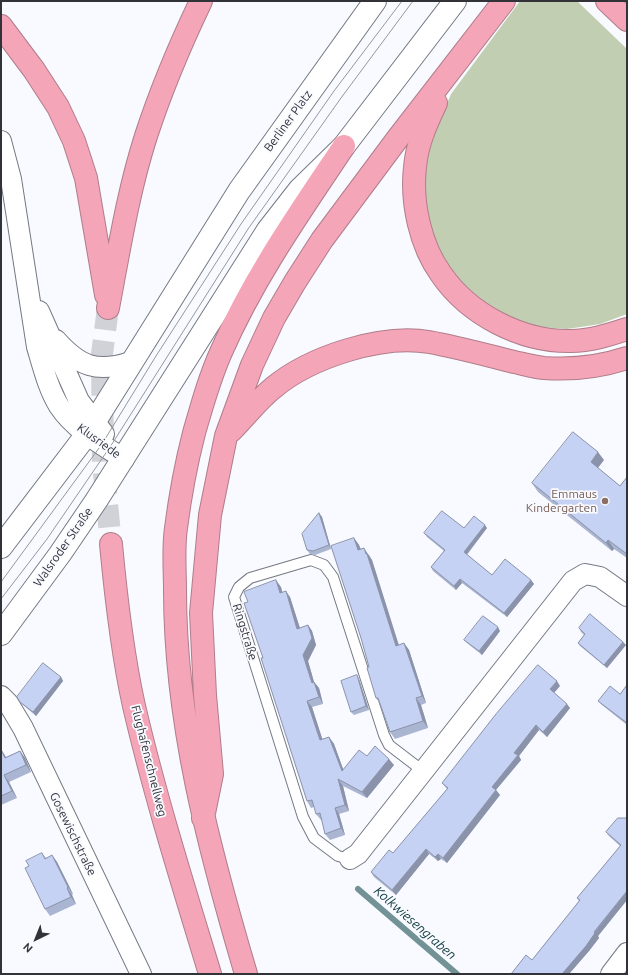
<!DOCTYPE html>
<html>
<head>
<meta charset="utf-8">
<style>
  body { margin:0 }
  #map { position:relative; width:628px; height:975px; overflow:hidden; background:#f8faff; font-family:Ubuntu,sans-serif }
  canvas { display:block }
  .frame { position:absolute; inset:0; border:2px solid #323338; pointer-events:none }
  .north { position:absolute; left:16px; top:919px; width:40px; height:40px; -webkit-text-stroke:3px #f8faff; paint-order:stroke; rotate:223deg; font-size:11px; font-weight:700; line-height:16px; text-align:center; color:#323338 }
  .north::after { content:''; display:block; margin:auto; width:14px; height:18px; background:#323338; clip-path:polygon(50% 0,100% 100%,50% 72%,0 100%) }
</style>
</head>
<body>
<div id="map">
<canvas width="628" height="975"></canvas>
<div class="frame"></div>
<div class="north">N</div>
</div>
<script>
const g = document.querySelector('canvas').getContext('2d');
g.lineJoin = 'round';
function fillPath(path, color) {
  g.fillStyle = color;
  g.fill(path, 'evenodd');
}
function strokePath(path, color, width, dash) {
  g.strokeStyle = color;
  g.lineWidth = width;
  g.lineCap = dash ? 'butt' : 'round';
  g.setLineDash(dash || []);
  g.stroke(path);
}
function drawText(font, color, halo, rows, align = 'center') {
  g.font = font + ' Ubuntu,sans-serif';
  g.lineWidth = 3.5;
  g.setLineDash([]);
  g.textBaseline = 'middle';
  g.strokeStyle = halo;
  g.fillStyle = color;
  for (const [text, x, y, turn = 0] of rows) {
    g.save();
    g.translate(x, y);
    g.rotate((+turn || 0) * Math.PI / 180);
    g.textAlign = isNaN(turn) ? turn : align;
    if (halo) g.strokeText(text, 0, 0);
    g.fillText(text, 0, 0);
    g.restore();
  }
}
const green = new Path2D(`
  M520 1H577L627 49V314L600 324 567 329 540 327 517 321 480 302 453 273 437 247 423 207 425 157 451 94Z`);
const stream = new Path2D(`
  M358 889 457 974`);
const highwayTunnel = new Path2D(`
  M108 308 102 354 103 463 111 544`);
const lane = new Path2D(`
  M350 859 338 856 314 838 303 817 234 597 239 587 250 578 311 560 324 565 333 577 384 735 389 745 423 771`);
const street = new Path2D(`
  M1 141 11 179 37 347C43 367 48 388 59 406 74 429 101 444 124 459
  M39 311 79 401 104 434
  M56 340C80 367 97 373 131 362
  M1 696 8 703 23 728 141 974
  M350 859 358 854 573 581 585 574 600 577 627 596
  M611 974 627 953`);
const secondary = new Path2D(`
  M1 547 87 434 239 191 375 1
  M1 634 60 554 96 501 268 230 300 189 344 146 455 1`);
const highway = new Path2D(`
  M607 1 627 20
  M1 26 34 70 58 107 74 141 86 178 106 295
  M436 103C426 124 417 144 415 167 411 202 420 245 441 274 469 315 522 342 571 341 590 341 609 335 627 329
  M108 308C119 250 128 192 146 136 161 90 180 45 201 1
  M231 431C245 417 258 400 273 388 310 357 381 334 429 342 457 347 486 355 514 362 524 364 534 367 544 368 572 370 600 367 627 358
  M111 544C116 598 122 652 134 706 155 796 183 885 210 974
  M203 818 212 774 205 695 201 613 210 515 226 436 252 365 274 318 295 282 322 240 398 138 504 1
  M246 974C209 849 175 722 175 590 175 570 173 548 176 528 180 497 186 464 194 433 202 405 210 376 222 350 254 277 300 212 344 146`);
const tram = new Path2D(`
  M1 582 102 444 156 356 241 224 334 91 402 1
  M1 599 47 539 112 444 248 229 341 98 413 1`);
const wall = new Path2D(`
  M604 460 598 468 620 486 627 477V558L614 549 612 551 538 492 532 483Z
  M319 513 322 517 331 549 315 555 310 554 307 550Z
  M464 528H487L467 555 492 575 531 580 534 584 507 617 462 583 456 590 433 571 431 567 444 551 427 537 424 533Z
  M354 538 359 545 361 549 369 555 372 560 399 645 404 643 409 650 426 703 421 705 428 728 395 739 390 732 380 704 376 698 369 667Z
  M281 587 282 592 290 597 300 628 308 625 312 631 316 645 308 661 314 682 319 688 323 704 312 707 322 740 329 737 334 744 343 769 367 756 394 765 367 798 343 786 349 811 339 814 345 835 330 840 325 834 322 820H321L316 814 314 807 311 808 307 801 263 658 248 602Z
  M579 628 623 642 626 645 607 668 580 646 578 643 584 635 581 632Z
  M500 631 482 655 467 643 464 640Z
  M61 677 63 681 36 716 23 705 17 697Z
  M359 679 369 710 354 715 351 712Z
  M627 685V725L602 705 598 701 620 694Z
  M560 686 554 693 570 708 547 737 539 730 519 756 521 760 496 790 500 795 447 863 441 859 438 861 429 854 396 895 374 877 371 872 393 853 447 789 442 783Z
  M1 749 6 757 20 751 25 758 31 772 9 782 17 798 1 805Z
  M618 818 627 900 598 936 599 938 589 951 569 974H511L532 960 579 901 577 898 620 846 609 836 606 832Z
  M42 853 46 858 52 855 57 862 73 894 72 895 76 904 50 916 45 909 29 866Z`);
const shadedWall = new Path2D(`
  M598 452 604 460 596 470 591 462Z
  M319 513 322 517 331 549 329 545Z
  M485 525 487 528 466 555 464 552Z
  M354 538 359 545 363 557 358 550Z
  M608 540 614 549 612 551 606 543Z
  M364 548 372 560 401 653 396 646Z
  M460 579 462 583 456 590 454 586Z
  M276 580 281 587 284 599 280 593Z
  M531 580 534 584 507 617 504 613Z
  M286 591 290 597 302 635 297 629Z
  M308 625 312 631 316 645 308 661 316 689 312 683 303 655Z
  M498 627 500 631 482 655 479 651Z
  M623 642 626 645 607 668 604 665Z
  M404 643 409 650 426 703 422 696Z
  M357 675 359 679 369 710 366 706Z
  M61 677 63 681 36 716 33 712Z
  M557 681 560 686 553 694 550 689Z
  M314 682 319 688 323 704 319 697Z
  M416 698 421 705 428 728 423 721Z
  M307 701 312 707 325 747 320 740Z
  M567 704 570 708 547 737 543 732Z
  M536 725 539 730 519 756 521 760 495 791 492 787 514 753Z
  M329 737 334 744 346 777 342 771Z
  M1 749 4 754 10 765 5 758Z
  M20 751 25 758 31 772 26 765Z
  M389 759 394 765 367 798 362 792Z
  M4 775 9 782 17 798 12 791Z
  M338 779 343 786 349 811 345 805Z
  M496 790 500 795 447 863 443 858Z
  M335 808 339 814 345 835 341 828Z
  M426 849 429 854 396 895 392 890Z
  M438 854 441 859 438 861 435 857Z
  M52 855 57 862 73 894 68 887Z
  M67 888 72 895 76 904 71 897Z
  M627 891V900L598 936 599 938 589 951 569 974H562Z`);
const building = new Path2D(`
  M573 432 598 452 591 462 620 486 627 477V554L608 540 606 543 532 483Z
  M442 511 464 528 474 516 485 525 464 552 492 575 505 559 531 580 504 613 460 579 454 586 431 567 445 550 424 533Z
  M319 513 329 545 313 551 307 550 302 534Z
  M354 538 358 550 364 548 366 554H367L396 646 404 643 422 696 416 698 423 721 390 732 378 698H376L367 668 369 667 361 638 331 546Z
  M276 580 280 593 286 591 297 629 308 625 312 638 303 655 312 683 314 682 319 697 307 701 320 740 329 737 342 771 359 750 367 756 375 746 389 759 362 792 338 779 345 805 335 808 341 828 325 834 320 813 316 814 312 800 307 801 261 658H263L244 603 248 602 244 592Z
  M590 614 623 642 604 665 578 643 585 634 579 628Z
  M483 616 498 627 479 651 464 640Z
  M43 663 61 677 33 712 20 702 17 697Z
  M538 665 557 681 550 689 567 704 543 732 536 725 514 753 518 755 492 787 496 790 443 858 438 854 435 857 426 849 392 890 371 872 389 850 393 853 448 788 442 783 496 714Z
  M357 675 366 706 351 712 341 681Z
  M627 685V723L598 701 610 686 620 694Z
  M1 750 5 758 20 751 26 765 4 775 12 791 1 796Z
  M618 818H627V891L594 932 595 933 586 946 562 974H511L526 955 532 960 580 900 577 898 621 845 606 832Z
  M42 853 45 859 52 855 68 887 67 888 71 897 45 909 25 868 29 866 26 861Z`);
const markers = [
  [605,501,4,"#8d6e63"]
];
const streetNames = [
  ["Berliner Platz",288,121,-54],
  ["Klusriede",99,441,36],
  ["Walsroder Straße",63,547,-55],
  ["Ringstraße",245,632,73],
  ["Flughafenschnellweg",149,761,76],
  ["Gosewischstraße",73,834,64]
];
const educationNames = [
  ["Emmaus",597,494],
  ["Kindergarten",597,508]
];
const waterNames = [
  ["Kolkwiesengraben",415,923,41]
];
fillPath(green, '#c2ceb1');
strokePath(stream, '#729296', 6);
strokePath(highwayTunnel, '#d0d2d7', 22, [22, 11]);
strokePath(lane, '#757983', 12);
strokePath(street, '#757983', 22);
strokePath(secondary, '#757983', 24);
strokePath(highway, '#b07d8b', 24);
strokePath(lane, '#fff', 10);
strokePath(street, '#fff', 20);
strokePath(secondary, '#fff', 22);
strokePath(highway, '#f4a5b7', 22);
strokePath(tram, '#96979c', 1);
fillPath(wall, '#aab5d1');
fillPath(shadedWall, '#8b93aa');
fillPath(building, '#c6d2f3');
strokePath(building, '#8b93aa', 1);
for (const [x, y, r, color] of markers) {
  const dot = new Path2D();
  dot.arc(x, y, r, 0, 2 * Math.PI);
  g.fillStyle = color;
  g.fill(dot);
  strokePath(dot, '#f8faff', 1.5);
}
drawText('12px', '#323338', '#f8faff', streetNames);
drawText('12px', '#785e54', '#f8faff', educationNames, 'right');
drawText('italic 13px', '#093739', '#f8faff', waterNames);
</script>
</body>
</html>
